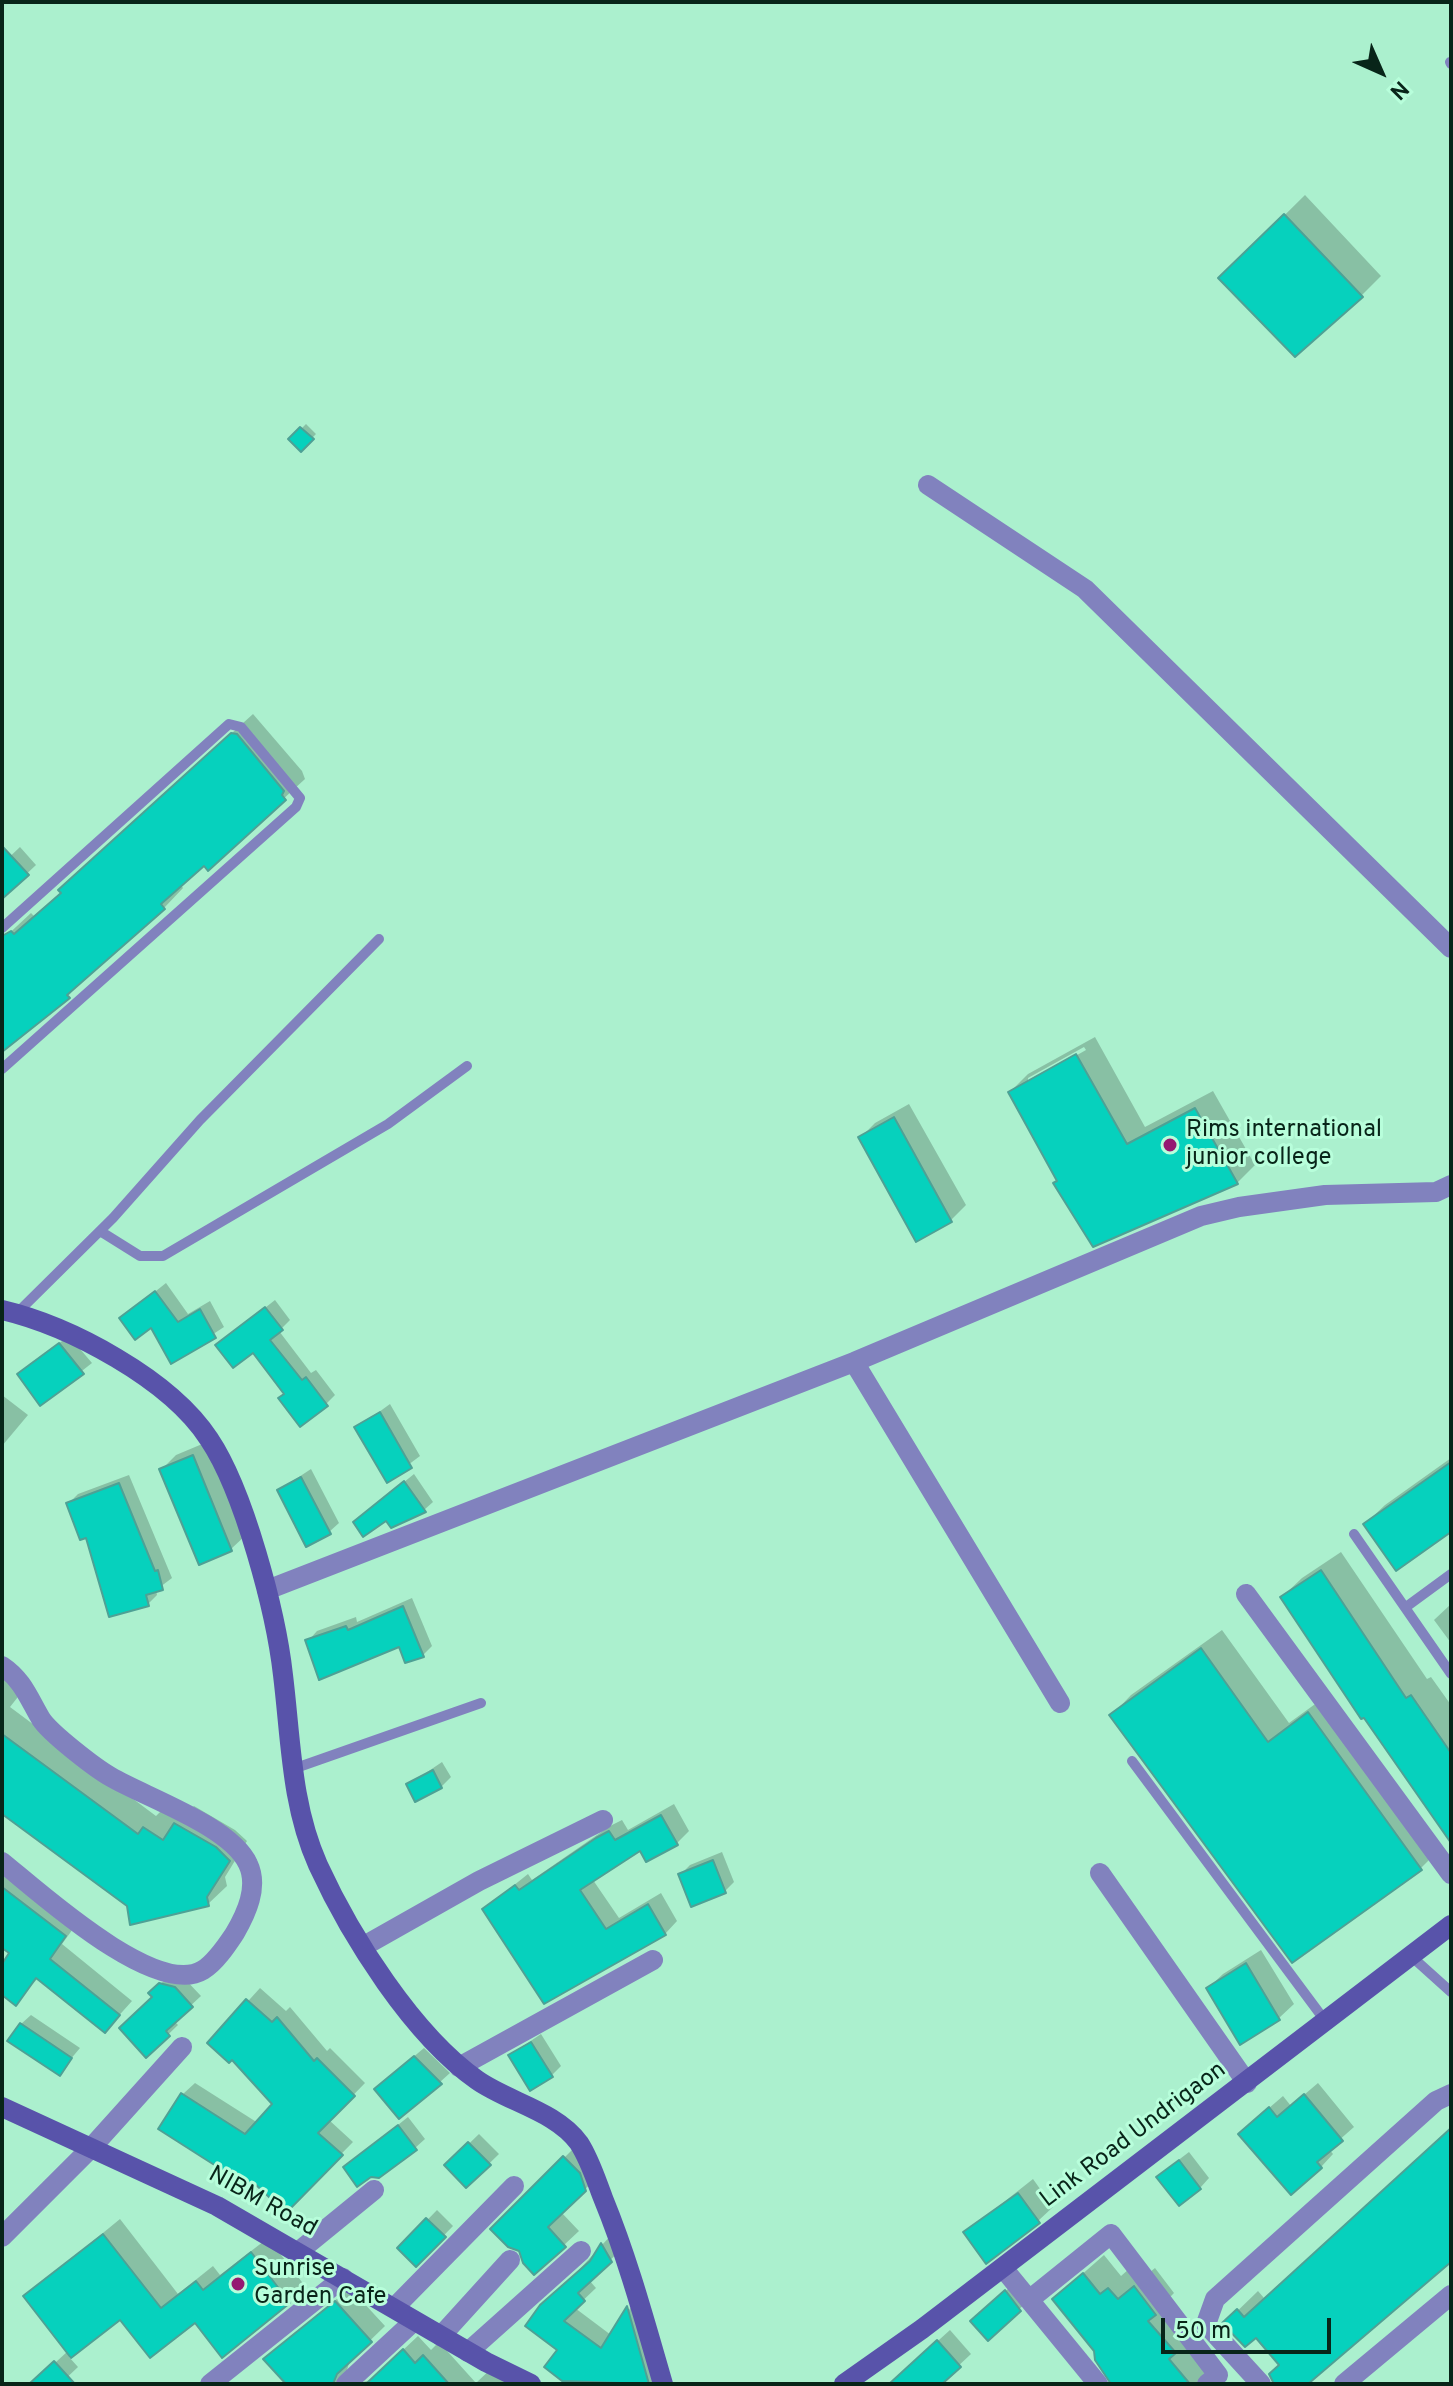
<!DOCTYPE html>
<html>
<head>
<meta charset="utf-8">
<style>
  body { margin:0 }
  #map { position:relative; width:1453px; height:2386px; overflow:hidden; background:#abf0ce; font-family:Overpass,sans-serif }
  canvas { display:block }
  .frame { position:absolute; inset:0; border:4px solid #082519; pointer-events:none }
  .north { position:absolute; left:1341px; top:32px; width:80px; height:80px; -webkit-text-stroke:6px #b8fedb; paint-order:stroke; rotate:135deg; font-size:22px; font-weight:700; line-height:32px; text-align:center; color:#082519 }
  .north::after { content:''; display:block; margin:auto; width:28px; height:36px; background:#082519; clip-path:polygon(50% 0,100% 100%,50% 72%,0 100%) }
  .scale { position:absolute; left:1161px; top:2318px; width:170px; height:36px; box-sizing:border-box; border:4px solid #082519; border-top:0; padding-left:10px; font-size:24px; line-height:28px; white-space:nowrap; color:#082519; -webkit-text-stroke:6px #b8fedb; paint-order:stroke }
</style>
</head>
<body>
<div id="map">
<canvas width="1453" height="2386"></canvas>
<div class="frame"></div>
<div class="north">N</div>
<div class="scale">50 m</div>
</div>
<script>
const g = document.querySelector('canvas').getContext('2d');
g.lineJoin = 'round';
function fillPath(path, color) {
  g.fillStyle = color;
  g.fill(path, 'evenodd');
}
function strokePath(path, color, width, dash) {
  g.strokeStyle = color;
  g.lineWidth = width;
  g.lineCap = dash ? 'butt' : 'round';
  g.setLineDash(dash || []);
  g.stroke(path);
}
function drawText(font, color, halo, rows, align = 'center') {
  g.font = font + ' Overpass,sans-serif';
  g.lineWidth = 6;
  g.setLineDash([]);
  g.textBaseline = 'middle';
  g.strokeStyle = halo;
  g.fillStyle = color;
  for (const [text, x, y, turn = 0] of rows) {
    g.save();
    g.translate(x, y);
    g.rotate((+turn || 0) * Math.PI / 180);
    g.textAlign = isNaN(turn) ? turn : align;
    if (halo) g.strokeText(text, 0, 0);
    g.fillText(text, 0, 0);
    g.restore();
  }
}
const shadow = new Path2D(`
  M1305 195 1381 276 1361 296 1221 278Z
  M306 424 316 434 301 449 291 439Z
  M253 714 302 771 305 779 208 868 204 863 180 884 183 888 164 908 86 975 68 996 2 1049V940L31 913 34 916 63 892 81 870Z
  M20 847 36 865 2 897V864Z
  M1095 1037 1145 1127 1213 1091 1255 1165 1237 1183 1094 1245 1010 1092 1028 1074ZM1084 1047 1086 1050 1028 1083V1078Z
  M909 1104 966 1205 951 1220 917 1239 861 1137 875 1123Z
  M166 1283 188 1314 210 1301 224 1327 172 1361 151 1325 122 1318Z
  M275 1300 290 1320 279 1331 311 1373 316 1370 335 1395 326 1404 286 1393 253 1350 218 1345Z
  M69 1336 92 1363 41 1403 29 1365Z
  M2 1395 28 1415 2 1446Z
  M390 1404 420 1456 388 1480 357 1428Z
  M207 1442 246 1535 231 1549 162 1469 176 1455Z
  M1451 1458V1530L1365 1524 1385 1505Z
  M311 1469 339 1523 329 1532 279 1490Z
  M414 1474 433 1502 424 1510 377 1504Z
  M129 1475 172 1578 156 1590 157 1595 148 1604 87 1535 69 1503 78 1494Z
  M1341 1552 1427 1679 1431 1677 1451 1705V1839L1282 1597 1302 1578Z
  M412 1598 432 1646 423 1655 401 1645 308 1641 317 1631 356 1617 357 1622Z
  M1451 1604V1643L1434 1620Z
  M1222 1630 1289 1723 1329 1694 1440 1849 1421 1868 1112 1715 1131 1695Z
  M2 1668 25 1688 10 1707 156 1816 162 1810 179 1820 194 1806 235 1830 247 1841 225 1877 227 1886 208 1904 129 1905 2 1812Z
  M442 1762 451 1777 441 1787 408 1785Z
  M674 1804 689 1831 677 1843 641 1848 593 1880 619 1918 661 1893 677 1921 665 1934 544 2001 484 1909 528 1874 532 1880 610 1826 622 1820 628 1830Z
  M722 1852 734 1882 725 1891 680 1875 690 1865Z
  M2 1863 78 1922 62 1944 132 2001 105 2031 38 1978 16 2003 2 1993V1968L12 1952 2 1946Z
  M1261 1950 1294 2004 1279 2018 1241 2042 1208 1988 1223 1974Z
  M170 1975 184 1978 201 1996 174 2021 178 2025 147 2055 154 1997 151 1993Z
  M260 1988 286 2011 290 2007 327 2051 330 2048 365 2083 329 2120 353 2142 286 2210 254 2180 219 2166 183 2094 195 2083 258 2123 275 2104 232 2057 210 2043Z
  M31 2015 80 2048 59 2073 21 2024Z
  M541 2034 561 2066 552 2075 510 2055Z
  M424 2048 450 2073 440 2082 386 2080Z
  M1318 2083 1354 2127 1329 2149 1333 2154 1321 2167 1254 2121 1283 2096 1291 2106Z
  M408 2117 425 2139 415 2148 345 2167Z
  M1451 2129V2259L1305 2384H1275L1281 2364 1257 2335 1225 2323 1258 2291 1264 2298Z
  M479 2134 499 2154 466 2186 447 2165Z
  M579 2143 600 2175 561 2212 579 2231 534 2273 521 2249 493 2229Z
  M1189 2152 1209 2178 1200 2188 1168 2168Z
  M1033 2179 1053 2207 1038 2221 966 2232Z
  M437 2210 453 2226 416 2264 400 2248Z
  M120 2219 178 2294 213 2266 220 2275 268 2238 305 2286 222 2355 195 2320 121 2317 69 2357 78 2367 60 2384H32L68 2351 26 2296Z
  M614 2232 623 2248 589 2280 596 2288 575 2308 611 2335 639 2296 672 2384H591L564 2379 560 2350 528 2325Z
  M1104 2255 1121 2276 1129 2269 1139 2281 1155 2268 1174 2293 1167 2300 1212 2368 1196 2384H1112L1096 2350 1054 2299Z
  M1015 2283 1029 2300 988 2338 982 2311Z
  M350 2288 385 2326 350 2360 347 2370 359 2383 371 2380 418 2336 431 2350 439 2342 476 2383 494 2366 513 2384H288L265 2359Z
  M950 2330 971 2354 939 2384H900L909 2367Z`);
const building = new Path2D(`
  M1284 214 1363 297 1295 357 1218 278Z
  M300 427 314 439 301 452 288 439Z
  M231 733 237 734 284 791 282 795 286 800 208 871 204 866 161 904 165 909 67 995 70 998 2 1052V936L11 931 14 934 61 893 58 890Z
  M2 846 29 875 2 899Z
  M1076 1054 1127 1144 1195 1108 1238 1184 1093 1247 1053 1183 1057 1181 1008 1092Z
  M894 1117 952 1222 916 1242 858 1137Z
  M155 1291 178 1322 200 1309 216 1338 171 1364 151 1328 135 1340 119 1318Z
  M265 1307 283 1330 270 1340 302 1380 306 1377 328 1406 300 1427 278 1398 284 1394 253 1353 233 1368 215 1345Z
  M59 1343 84 1374 40 1406 17 1374Z
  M380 1412 412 1468 387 1483 354 1427Z
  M193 1455 232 1551 199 1565 159 1469Z
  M1451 1462V1532L1396 1571 1363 1524Z
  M301 1477 331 1534 306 1547 277 1490Z
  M404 1481 426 1512 391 1528 386 1521 363 1537 353 1522Z
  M119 1483 155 1571 158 1570 163 1590 146 1595 149 1606 109 1617 86 1538 80 1540 66 1503Z
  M1321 1570 1406 1698 1411 1695 1451 1753V1843L1364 1718 1361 1719 1280 1597Z
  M403 1606 424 1657 405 1663 399 1647 319 1680 305 1640 346 1626 348 1630Z
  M1201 1648 1268 1742 1308 1712 1422 1870 1292 1963 1109 1715Z
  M2 1734 138 1834 143 1827 163 1840 174 1823 216 1847 230 1861 207 1897 209 1906 130 1925 127 1906 2 1814Z
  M433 1770 442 1788 415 1802 406 1784Z
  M661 1815 678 1845 646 1862 640 1851 580 1890 606 1929 648 1904 666 1935 544 2004 482 1909 515 1885 519 1890 596 1838 609 1831 615 1840Z
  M713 1860 726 1893 691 1907 678 1874Z
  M2 1887 66 1936 50 1959 120 2015 105 2033 36 1978 16 2006 2 1995V1964L9 1953 2 1948Z
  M1246 1963 1280 2020 1240 2045 1206 1988Z
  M159 1983 175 1987 193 2007 166 2031 170 2036 146 2058 119 2028 152 1997 148 1993Z
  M246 1999 272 2022 277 2017 314 2061 317 2058 355 2096 318 2133 343 2155 286 2213 254 2183 243 2195 213 2169 216 2166 158 2129 181 2093 245 2134 272 2104 232 2060 229 2063 207 2043Z
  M20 2023 72 2058 60 2076 7 2041Z
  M531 2042 553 2077 530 2091 508 2055Z
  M414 2056 442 2084 399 2119 374 2089Z
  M1304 2094 1343 2141 1317 2162 1322 2168 1291 2195 1238 2134 1269 2107 1277 2117Z
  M398 2125 417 2150 379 2178 371 2177 357 2187 343 2167Z
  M1451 2128V2262L1308 2384H1274L1269 2374 1279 2365 1256 2338 1245 2347 1222 2323 1237 2309 1244 2317Z
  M468 2142 491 2165 466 2188 444 2165Z
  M563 2156 580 2173 586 2191 548 2227 566 2247 534 2275 523 2263 519 2251 508 2247 490 2229Z
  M1179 2160 1201 2189 1179 2206 1156 2177Z
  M1018 2193 1040 2223 986 2264 963 2232Z
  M426 2218 446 2237 416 2267 397 2248Z
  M103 2234 161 2308 196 2281 203 2290 251 2252 290 2303 222 2358 195 2323 150 2358 120 2320 71 2358 23 2296Z
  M601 2243 612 2262 578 2293 585 2301 564 2321 601 2348 627 2306 649 2384 562 2381 544 2367 557 2350 525 2326 540 2305 590 2261Z
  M1083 2273 1100 2294 1108 2288 1118 2299 1134 2286 1156 2315 1148 2321 1176 2353 1169 2359 1190 2384H1111L1095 2360 1094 2351 1052 2299Z
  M1005 2290 1021 2311 988 2341 970 2321Z
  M335 2301 372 2342 337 2374 333 2384H286L263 2359Z
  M937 2340 961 2367 942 2384H889Z
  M403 2349 415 2363 423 2355 449 2384H370L368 2382Z
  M54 2361 75 2384H29Z`);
const lane = new Path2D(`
  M1450 62 1451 64
  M2 928 229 724 241 727 300 798 296 807 2 1069
  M100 1231 140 1256H163L388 1124 467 1066
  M17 1313 113 1218 200 1120 379 939
  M1354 1534 1451 1674
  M1406 1607 1451 1574
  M1132 1761 1326 2022
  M293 1769 481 1703
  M1411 1956 1451 1992`);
const street = new Path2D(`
  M928 485 1085 589 1451 948
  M854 1362 1060 1703
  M267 1590 854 1362 1201 1216 1239 1207 1325 1195 1436 1192 1451 1185
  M1246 1594 1451 1874
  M2 1666C23 1680 29 1699 41 1719 50 1733 95 1768 111 1777 145 1797 231 1826 248 1864 259 1887 246 1914 235 1933 227 1945 216 1962 203 1970 156 1999 38 1891 2 1862
  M1100 1873 1247 2083
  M364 1946 479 1881 603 1820
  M459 2067 653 1960
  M2 2237 92 2147 182 2047
  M298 2252 374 2190
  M1003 2268 1098 2384
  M1029 2300 1111 2234 1218 2375 1207 2384
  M394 2308 514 2186
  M441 2336 510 2260
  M468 2352 581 2251
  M210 2384 343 2278
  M346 2384 414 2321
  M1261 2384 1206 2324 1215 2299 1436 2101 1451 2094
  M1344 2384 1451 2295`);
const secondary = new Path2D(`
  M2 1310C70 1326 170 1379 209 1439 244 1491 276 1612 283 1675 291 1740 291 1805 318 1865 351 1937 413 2035 477 2080 508 2102 556 2111 579 2143 590 2160 596 2180 603 2198 628 2259 645 2322 663 2384
  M2 2107 217 2206 486 2362 531 2384
  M844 2384 922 2329 1451 1925`);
const markers = [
  [1170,1145,8,"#951872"],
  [238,2284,8,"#951872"]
];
const poiNames = [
  ["Rims international",1186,1131],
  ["junior college",1186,1159],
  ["Sunrise",254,2270],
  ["Garden Cafe",254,2298]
];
const streetNames = [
  ["Link Road Undrigaon",1134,2136,-37],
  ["NIBM Road",262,2203,29]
];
fillPath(shadow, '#0003');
fillPath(building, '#06d1bd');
strokePath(building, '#4ea195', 2);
strokePath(lane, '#8182be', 10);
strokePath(street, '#8182be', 20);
strokePath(secondary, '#5853aa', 20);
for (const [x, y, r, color] of markers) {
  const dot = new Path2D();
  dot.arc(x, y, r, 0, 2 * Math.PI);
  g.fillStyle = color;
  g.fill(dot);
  strokePath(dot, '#b8fedb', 3);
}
drawText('24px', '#082519', '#b8fedb', poiNames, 'left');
drawText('24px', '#082519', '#b8fedb', streetNames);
</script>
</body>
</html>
